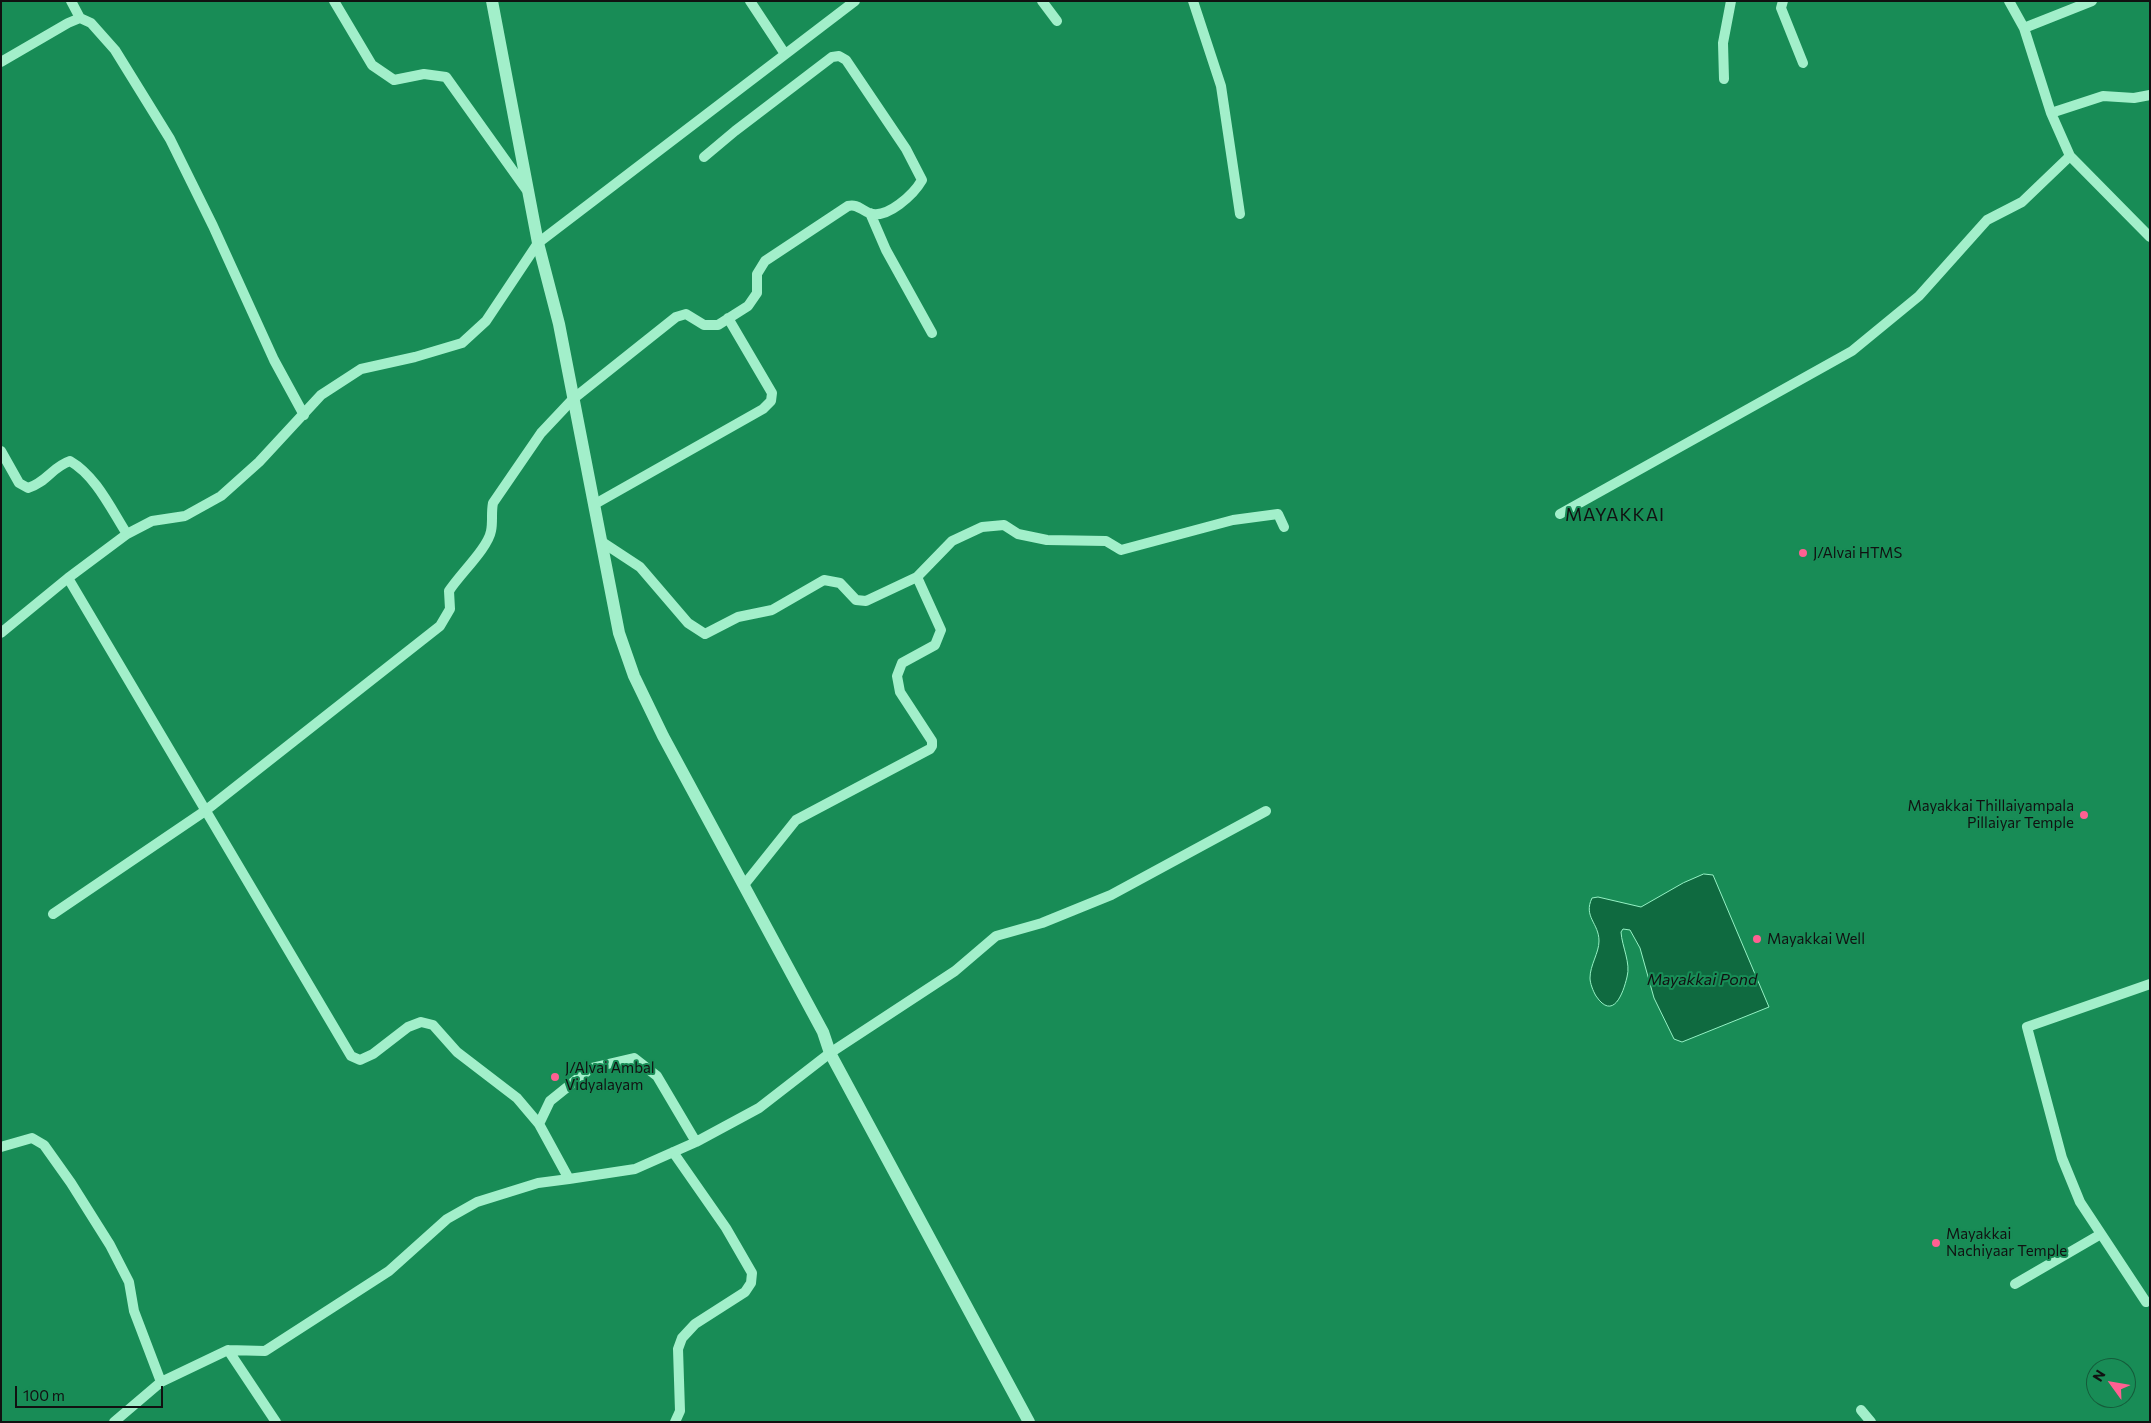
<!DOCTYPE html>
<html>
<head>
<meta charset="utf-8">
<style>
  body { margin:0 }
  #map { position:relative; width:2151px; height:1423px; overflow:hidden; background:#188c56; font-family:Commissioner,sans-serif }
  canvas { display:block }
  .frame { position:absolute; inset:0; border:2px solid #111; pointer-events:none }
  .north { position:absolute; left:2086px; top:1358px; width:50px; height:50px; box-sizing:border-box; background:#188c56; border:1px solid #155b3a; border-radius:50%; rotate:302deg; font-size:14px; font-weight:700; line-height:20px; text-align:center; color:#111 }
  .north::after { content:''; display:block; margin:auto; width:18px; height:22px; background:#ff6092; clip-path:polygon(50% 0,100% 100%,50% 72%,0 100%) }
  .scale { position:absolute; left:15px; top:1386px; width:148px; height:22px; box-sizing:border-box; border:2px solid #111; border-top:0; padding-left:6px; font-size:15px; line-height:18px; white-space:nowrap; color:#111; -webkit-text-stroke:4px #188c56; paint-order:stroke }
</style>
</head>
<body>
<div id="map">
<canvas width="2151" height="1423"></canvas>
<div class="frame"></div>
<div class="north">N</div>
<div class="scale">100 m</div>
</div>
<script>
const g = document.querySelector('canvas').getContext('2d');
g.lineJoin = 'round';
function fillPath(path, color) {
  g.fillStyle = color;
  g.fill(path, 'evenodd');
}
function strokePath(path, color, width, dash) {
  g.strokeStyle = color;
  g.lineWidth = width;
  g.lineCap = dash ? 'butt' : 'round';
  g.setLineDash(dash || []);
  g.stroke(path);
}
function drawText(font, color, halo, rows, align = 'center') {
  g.font = font + ' Commissioner,sans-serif';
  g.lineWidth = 4;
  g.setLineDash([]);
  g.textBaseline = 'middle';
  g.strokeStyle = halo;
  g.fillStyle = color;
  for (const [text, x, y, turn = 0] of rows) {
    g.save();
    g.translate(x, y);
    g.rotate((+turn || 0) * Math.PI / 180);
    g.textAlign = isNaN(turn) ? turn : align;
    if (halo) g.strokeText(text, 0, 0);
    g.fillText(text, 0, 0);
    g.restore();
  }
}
const water = new Path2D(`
  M1704 874 1713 875 1769 1007 1682 1042 1674 1039 1654 998 1640 948 1630 930 1623 929 1621 932C1622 947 1631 963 1627 977 1623 994 1613 1021 1596 996 1593 991 1590 983 1590 978 1590 965 1599 953 1599 941 1599 923 1583 917 1592 898L1598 897 1641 907 1683 883Z`);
const minor = new Path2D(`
  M71 1 80 18
  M334 1 372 65 394 80 424 74 446 77 526 189
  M750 1 785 54
  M1042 1 1057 21
  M1193 1 1221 86 1240 214
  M1783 1 1781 8 1803 63
  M2009 1 2024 28 2051 113 2070 156 2150 237
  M2024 28 2092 1
  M1 62 68 23 80 18 91 23 115 50 170 139 213 226 274 360 304 415
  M1724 79 1723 43 1731 1
  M2051 113 2103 96 2134 98 2150 95
  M870 213 886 250 932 333
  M1 451 19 483 28 488C47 482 52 467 70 461 96 476 111 509 127 534
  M595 504 763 409 771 401 772 393 728 318
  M1560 514 1852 351 1919 296 1987 220 2022 202 2070 156
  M602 542 640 567 688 623 705 634 738 617 772 610 824 580 840 583 856 600 866 601 917 577 952 541 982 527 1004 525 1018 534 1047 540 1106 541 1121 550 1233 520 1278 514 1284 527
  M68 578 351 1056 360 1060 373 1054 408 1027 421 1022 433 1025 457 1052 517 1098 539 1124 569 1179 635 1169 696 1142 759 1108 830 1053 955 971 996 936 1042 923 1111 895 1266 811
  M1 633 68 578 127 534 152 521 185 516 221 496 259 462 321 395 361 369 415 357 462 343 486 321 538 243 855 1
  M744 885 796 820 930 749 932 746V741L900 692 897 676 902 663 935 645 941 630 917 577
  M53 914 205 811 440 626 450 609 449 591C459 575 488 548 491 531 493 522 491 513 493 503L541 433 573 399 676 317 686 314 704 325H718L748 306 757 293V274L765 261 848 206C857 204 860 209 869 213 887 220 914 194 922 180L906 149 846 60 839 56 832 57 735 131 704 157
  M539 1124 550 1101 591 1068 634 1058 657 1076 696 1142
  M1 1147 32 1138 44 1145 71 1183 110 1245 129 1282 134 1311 161 1382 228 1350 265 1351 389 1271 447 1219 477 1202 538 1183 569 1179
  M673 1152 726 1228 752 1273 751 1283 745 1292 695 1324 682 1338 678 1349 680 1411 675 1422
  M2015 1284 2101 1234
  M2146 1302 2080 1202 2062 1158 2027 1027 2150 984
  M228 1350 276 1422
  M1861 1410 1871 1422
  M114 1422 161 1382`);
const tertiary = new Path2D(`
  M492 1 538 243 559 324 619 633 634 676 663 736 823 1032 830 1053 1029 1422`);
const markers = [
  [1803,553,5,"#ff6092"],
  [2084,815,5,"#ff6092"],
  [1757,939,5,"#ff6092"],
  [555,1077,5,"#ff6092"],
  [1936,1243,5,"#ff6092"]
];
const poiNames = [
  ["J/Alvai HTMS",1813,553],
  ["Mayakkai Thillaiyampala",2074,806,"right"],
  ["Pillaiyar Temple",2074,823,"right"],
  ["Mayakkai Well",1767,939],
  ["J/Alvai Ambal",565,1068],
  ["Vidyalayam",565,1085],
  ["Mayakkai",1946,1234],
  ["Nachiyaar Temple",1946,1251]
];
const waterNames = [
  ["Mayakkai Pond",1702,980]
];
const quarterNames = [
  ["MAYAKKAI",1615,515]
];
fillPath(water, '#0f6a40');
strokePath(water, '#95f1c4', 1);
strokePath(minor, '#a2efca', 10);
strokePath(tertiary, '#a2efca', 12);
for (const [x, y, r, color] of markers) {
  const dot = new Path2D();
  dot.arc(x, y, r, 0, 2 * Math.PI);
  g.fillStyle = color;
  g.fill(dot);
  strokePath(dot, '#188c56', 2);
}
drawText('15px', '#111', '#188c56', poiNames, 'left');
drawText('italic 16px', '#111', '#188c56', waterNames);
g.letterSpacing = '1px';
drawText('18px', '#111', '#188c56', quarterNames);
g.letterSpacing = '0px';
</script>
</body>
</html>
